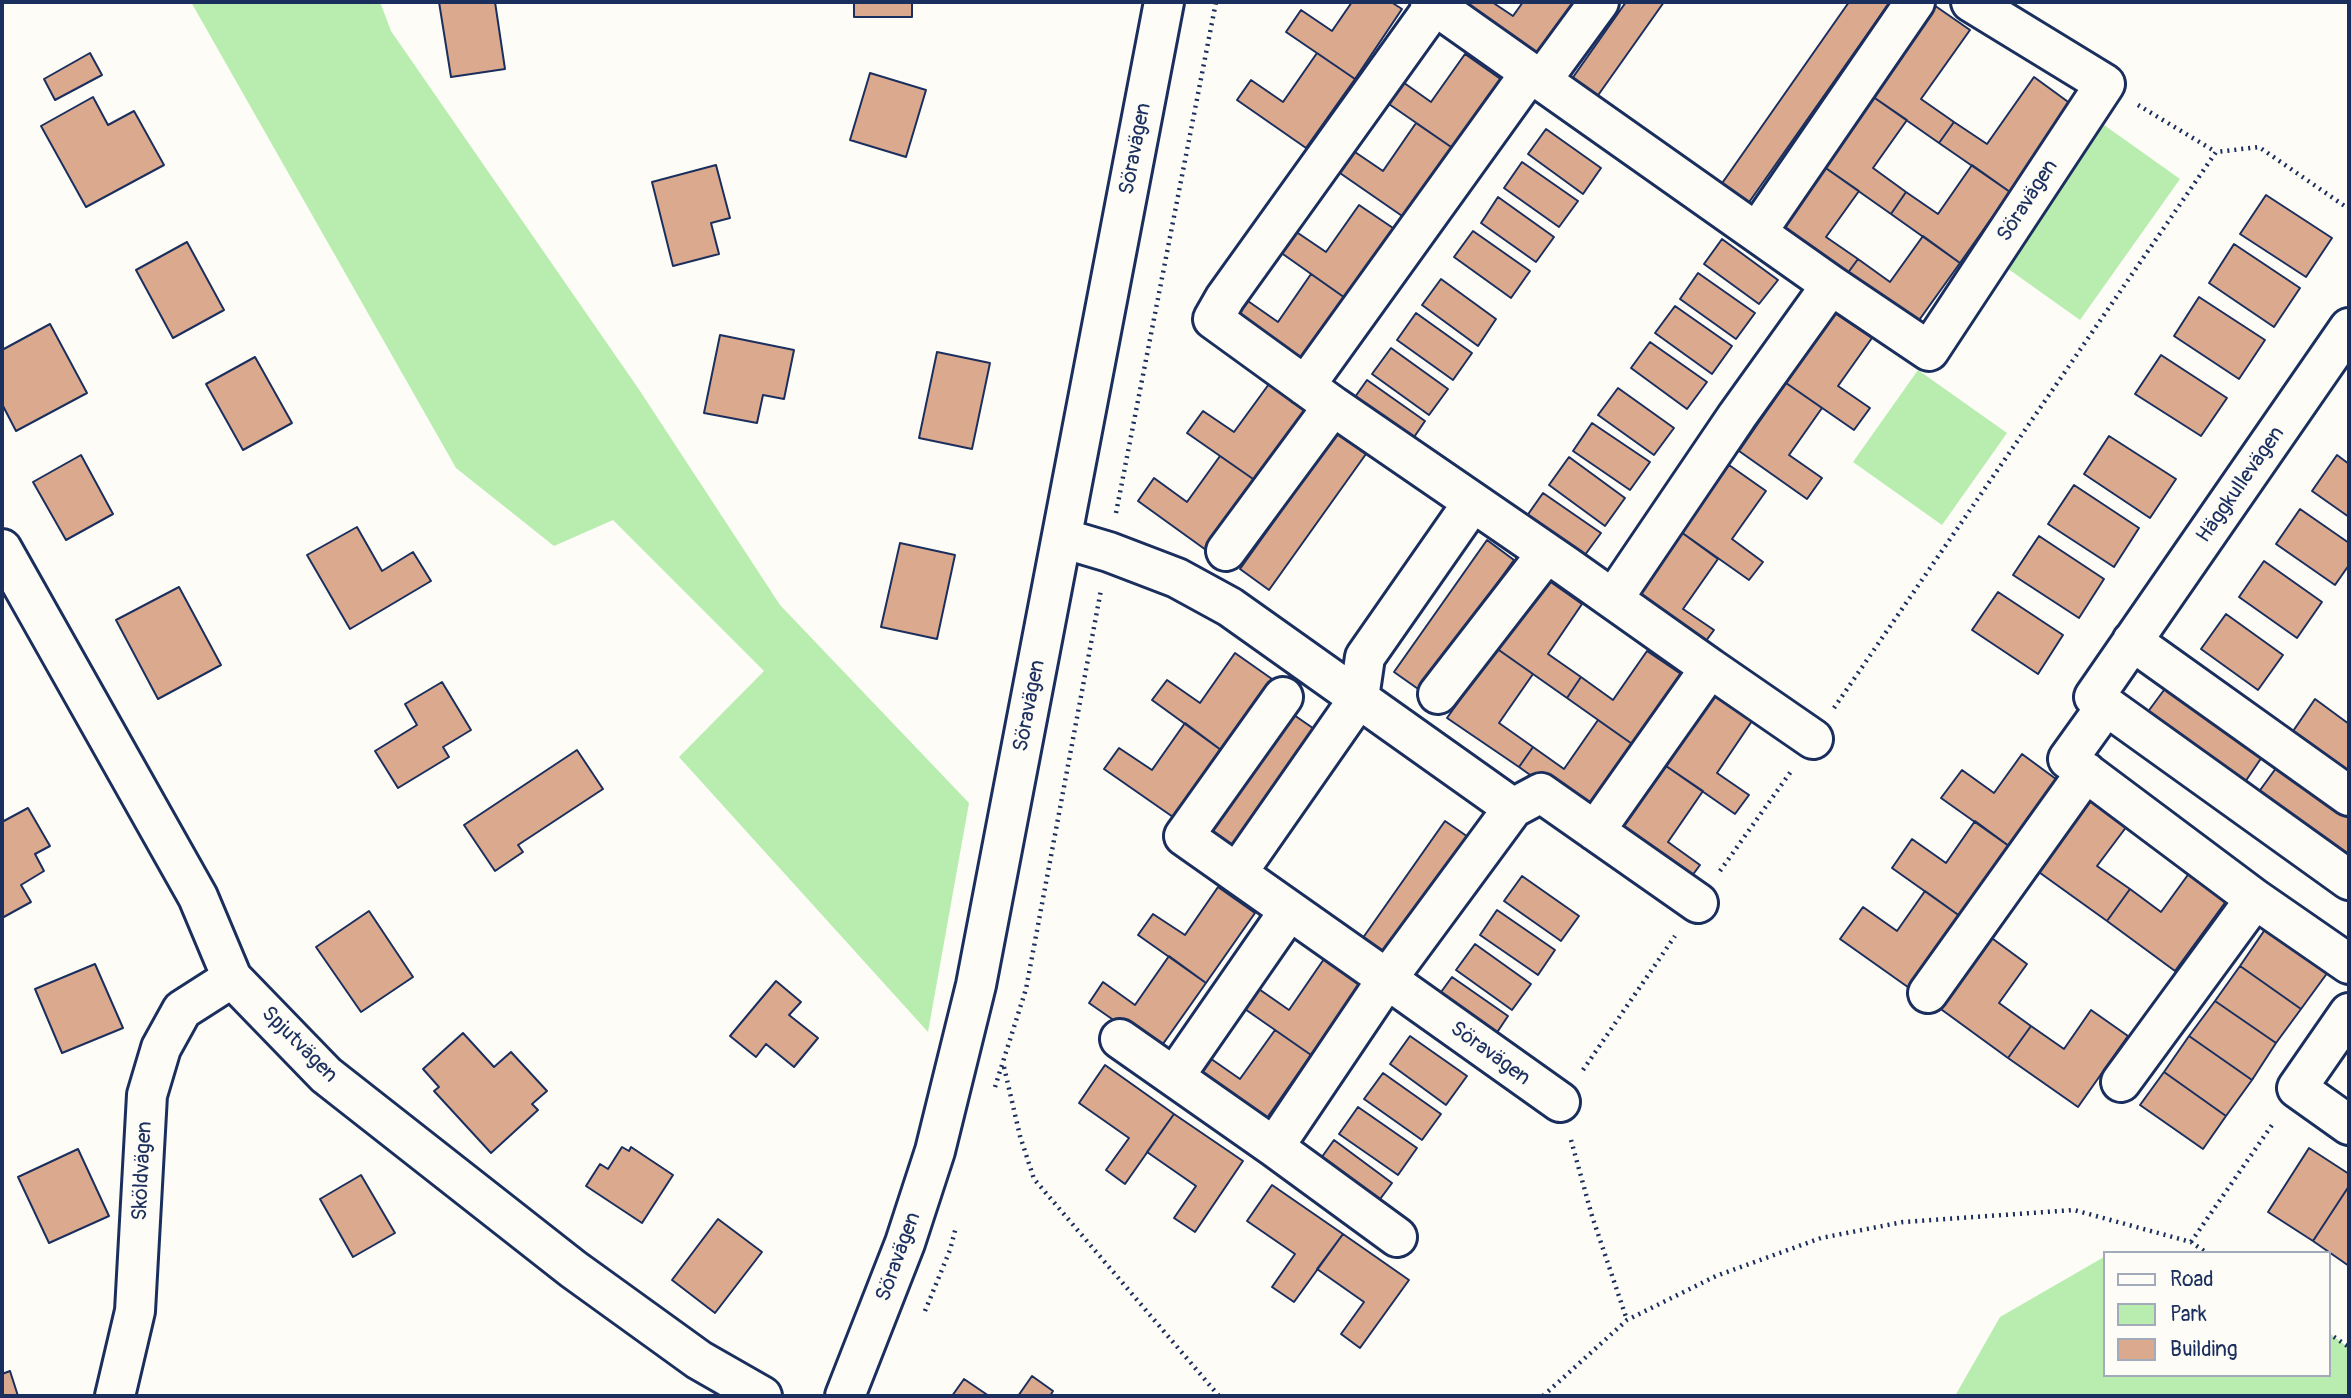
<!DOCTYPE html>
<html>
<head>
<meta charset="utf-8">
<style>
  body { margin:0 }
  #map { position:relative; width:2351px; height:1398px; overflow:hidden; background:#fdfcf7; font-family:Pangolin,sans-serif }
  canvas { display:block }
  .frame { position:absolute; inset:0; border:4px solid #1b2f5e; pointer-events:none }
  .legend { position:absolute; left:2103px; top:1251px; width:228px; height:126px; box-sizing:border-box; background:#fdfcf7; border:2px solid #a3aaba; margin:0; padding:9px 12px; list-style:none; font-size:21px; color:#1b2f5e }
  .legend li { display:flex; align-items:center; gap:14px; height:35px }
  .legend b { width:35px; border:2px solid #a3aaba }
</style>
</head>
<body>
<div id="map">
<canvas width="2351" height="1398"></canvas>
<div class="frame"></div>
<ul class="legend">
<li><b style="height:9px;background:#fdfcf7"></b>Road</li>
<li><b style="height:19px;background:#b8edaf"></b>Park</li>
<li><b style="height:19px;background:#dba98e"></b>Building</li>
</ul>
</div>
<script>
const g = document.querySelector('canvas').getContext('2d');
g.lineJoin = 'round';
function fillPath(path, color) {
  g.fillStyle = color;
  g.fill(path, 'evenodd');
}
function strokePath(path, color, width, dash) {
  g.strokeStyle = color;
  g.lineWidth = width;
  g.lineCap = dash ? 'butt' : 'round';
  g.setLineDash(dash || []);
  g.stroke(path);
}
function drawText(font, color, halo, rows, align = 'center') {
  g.font = font + ' Pangolin,sans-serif';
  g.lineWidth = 7;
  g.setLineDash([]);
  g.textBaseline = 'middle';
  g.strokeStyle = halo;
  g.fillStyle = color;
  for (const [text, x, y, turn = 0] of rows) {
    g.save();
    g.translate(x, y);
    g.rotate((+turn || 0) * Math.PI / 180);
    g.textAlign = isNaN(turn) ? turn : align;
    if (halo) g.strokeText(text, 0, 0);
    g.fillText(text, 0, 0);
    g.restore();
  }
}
const green = new Path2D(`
  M191 2H380L391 31 640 391 780 605 969 803 928 1032 679 757 764 671 613 520 554 546 456 468Z
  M2097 120 2180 179 2080 320 1997 261Z
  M1918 370 2007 433 1942 525 1853 462Z
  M2104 1257V1375H2328V1332L2349 1348V1396H1955L2000 1317Z`);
const building = new Path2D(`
  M439 2H495L505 69 451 77Z
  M854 2H912V17H854Z
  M1352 2H1391L1402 9 1355 79 1286 32 1301 10 1332 31Z
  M1471 2H1492L1513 16 1523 2H1576L1534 63 1463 14Z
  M1626 2H1664L1594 101 1569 83Z
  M1849 2H1890L1745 208 1718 189Z
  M1931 3 1970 30 1921 99 1954 122 1939 143 1869 94Z
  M90 53 102 75 55 100 44 79Z
  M1317 53 1355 79 1306 148 1237 100 1251 80 1283 102Z
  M1465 54 1502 80 1454 149 1386 102 1400 80 1431 102Z
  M870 73 926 90 906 157 850 140Z
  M2034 77 2071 104 2010 192 1939 143 1954 122 1987 144Z
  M1869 94 1907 120 1873 168 1906 192 1891 214 1820 164Z
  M93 97 108 125 134 111 164 165 86 207 41 126Z
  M1416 123 1454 149 1405 218 1337 171 1352 150 1383 171Z
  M1546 129 1601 168 1583 194 1528 154Z
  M1522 162 1578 201 1559 227 1504 188Z
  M1820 164 1859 191 1826 237 1858 259 1842 281 1773 232Z
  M716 165 730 218 711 223 719 254 673 266 652 182Z
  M1972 165 2010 192 1960 263 1891 214 1906 192 1938 214Z
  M2266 195 2332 238 2306 277 2240 234Z
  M1498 197 1554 237 1536 262 1481 223Z
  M1359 205 1396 230 1348 300 1280 252 1295 231 1326 252Z
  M1473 231 1530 271 1511 298 1454 257Z
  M1923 236 1960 263 1912 330 1842 281 1858 259 1890 282Z
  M1722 239 1778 280 1759 304 1704 264Z
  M187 242 224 310 173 338 136 270Z
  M2234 244 2300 288 2274 327 2209 283Z
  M1698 273 1755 313 1736 339 1680 299Z
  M1311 274 1348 300 1299 369 1230 320 1245 299 1278 322Z
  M1441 279 1496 319 1478 346 1422 305Z
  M2199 297 2265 340 2239 379 2174 336Z
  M1675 306 1732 346 1712 374 1655 333Z
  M1416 313 1472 353 1453 380 1397 340Z
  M1835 313 1872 338 1838 386 1870 408 1854 430 1786 383Z
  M50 324 87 393 16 431 2 404V350Z
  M720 335 794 350 784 399 763 395 757 423 704 413Z
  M1650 342 1707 382 1687 409 1631 368Z
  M1391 348 1448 389 1429 415 1372 374Z
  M937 352 990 363 972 449 919 438Z
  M2161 355 2227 398 2201 436 2135 394Z
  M255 357 292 423 243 450 206 384Z
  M1367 380 1425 421 1406 449 1348 407Z
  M1786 383 1822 408 1789 455 1822 478 1807 499 1739 451Z
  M1269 384 1306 409 1256 481 1187 433 1203 411 1234 432Z
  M1618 388 1674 428 1654 455 1598 415Z
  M1592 423 1650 462 1630 490 1573 451Z
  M1337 433 1366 454 1269 590 1240 569Z
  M2109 436 2176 479 2150 518 2084 474Z
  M81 455 113 514 66 540 33 482Z
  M2337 455 2349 464V517L2312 491Z
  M1220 456 1256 481 1206 550 1138 501 1154 478 1187 502Z
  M1569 457 1625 498 1605 526 1549 485Z
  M1729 465 1766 491 1732 539 1763 562 1749 580 1681 532Z
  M2074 485 2139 528 2114 567 2048 524Z
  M1543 493 1601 533 1582 559 1524 520Z
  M2300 509 2349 543V565L2335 585 2276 544Z
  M357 527 382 571 413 552 431 581 350 629 307 555Z
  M1681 532 1718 559 1683 609 1714 630 1700 649 1632 602Z
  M2039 536 2104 579 2079 618 2013 575Z
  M1487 540 1514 560 1421 691 1394 672Z
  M900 543 955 555 937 639 881 627Z
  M2264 561 2322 602 2297 638 2239 597Z
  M1545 578 1582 604 1548 654 1581 677 1567 698 1496 648Z
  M179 587 221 665 158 699 116 620Z
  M1998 592 2063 635 2038 674 1972 630Z
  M2226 614 2283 655 2258 690 2201 649Z
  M1496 648 1533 674 1499 723 1533 747 1519 767 1447 718Z
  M1647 651 1684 676 1635 746 1567 698 1581 677 1613 700Z
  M1235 653 1272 679 1221 750 1152 700 1167 680 1200 703Z
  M442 682 471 730 443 747 449 757 398 788 375 751 417 725 405 704Z
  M2167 686 2264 754 2245 782 2147 713Z
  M1714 696 1752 721 1717 773 1749 795 1735 814 1666 766Z
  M2315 699 2349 724V779L2289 737Z
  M1294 715 1320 733 1234 853 1209 835Z
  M1598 720 1635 746 1586 815 1519 767 1533 747 1564 769Z
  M1185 723 1221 750 1173 817 1104 769 1119 748 1152 770Z
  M577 750 603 789 518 845 523 852 495 871 464 825Z
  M2022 754 2060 782 2013 849 1941 798 1962 770 1994 793Z
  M2279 764 2349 815V857L2258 793Z
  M1666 766 1703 791 1668 842 1700 865 1686 884 1616 837Z
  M2089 798 2127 826 2097 866 2130 889 2107 921 2036 870Z
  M28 808 50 846 35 854 44 871 21 885 31 902 2 918V822Z
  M1445 821 1471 839 1386 960 1360 942Z
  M1975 821 2013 849 1964 919 1892 868 1912 839 1946 863Z
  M2190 872 2227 900 2175 971 2107 921 2130 889 2161 912Z
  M1522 876 1579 916 1561 941 1504 901Z
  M1218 887 1255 913 1206 983 1138 935 1153 914 1185 935Z
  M1925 891 1964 919 1912 990 1840 939 1863 907 1897 931Z
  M1497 910 1555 950 1538 975 1480 935Z
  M369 911 413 977 361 1012 316 947Z
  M2266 928 2328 972 2301 1009 2240 966Z
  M1989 936 2027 964 1999 1003 2031 1026 2008 1058 1938 1007Z
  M1475 944 1531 984 1512 1010 1456 970Z
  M1169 956 1206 983 1158 1051 1089 1003 1103 982 1135 1005Z
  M1324 959 1361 985 1311 1055 1242 1007 1256 987 1289 1010Z
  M95 964 123 1028 62 1053 35 989Z
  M2240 966 2301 1009 2276 1043 2215 1001Z
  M1452 977 1508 1016 1490 1043 1433 1003Z
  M776 981 801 1002 789 1015 818 1038 794 1067 766 1044 756 1057 730 1036Z
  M2215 1001 2276 1043 2252 1080 2189 1036Z
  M2091 1010 2128 1036 2078 1107 2008 1058 2031 1026 2064 1049Z
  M1275 1030 1311 1055 1262 1125 1193 1076 1207 1056 1240 1079Z
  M463 1033 494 1067 511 1052 547 1091 532 1104 538 1110 491 1153 434 1091 439 1087 423 1069Z
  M1410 1036 1467 1076 1446 1105 1390 1064Z
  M2189 1036 2252 1080 2226 1116 2164 1072Z
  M1105 1065 1174 1114 1125 1184 1106 1170 1129 1138 1079 1103Z
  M2164 1072 2226 1116 2203 1149 2140 1105Z
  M1383 1073 1441 1114 1422 1140 1364 1099Z
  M1358 1107 1417 1148 1398 1175 1339 1134Z
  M1174 1114 1243 1161 1195 1232 1174 1218 1196 1186 1147 1152Z
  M1334 1140 1392 1183 1372 1210 1314 1168Z
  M622 1147 629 1151 631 1147 673 1175 642 1223 586 1186 600 1164 608 1169Z
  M2309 1148 2349 1174V1186L2313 1241 2268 1212Z
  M78 1149 109 1216 49 1243 18 1177Z
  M361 1175 395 1233 353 1257 320 1199Z
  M1272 1185 1343 1234 1294 1302 1272 1287 1295 1254 1247 1221Z
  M2349 1186V1266L2313 1241Z
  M718 1219 762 1252 715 1313 672 1280Z
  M1343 1234 1409 1280 1360 1348 1341 1334 1364 1302 1317 1269Z
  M10 1371 18 1396H2V1374Z
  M1032 1376 1053 1391 1050 1396H1018Z
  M964 1379 989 1396H952Z`);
const path = new Path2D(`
  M2138 105 2216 152
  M1116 513 1216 2
  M1834 708 2216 152 2259 147 2349 209
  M1720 871 1792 770
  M1004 1067 1020 1136 1034 1179 1219 1396
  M1583 1070 1675 936
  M995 1087 1026 989 1101 590
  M1571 1140 1592 1216 1627 1320
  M2191 1242 2274 1122
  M925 1311 950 1250 956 1227
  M2328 1333 2349 1347
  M1543 1396 1627 1320 1716 1276 1821 1238 1903 1222 2074 1210 2191 1242 2207 1253`);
const minor = new Path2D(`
  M1430 2 1831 285
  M1435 5 1225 298 1213 319 1333 406 1566 566 1710 668
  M1541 81 1599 2
  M1757 232 1915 2
  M2349 328 2094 697 2349 880
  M1305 386 1530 73
  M1062 538 1109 552 1177 578 1230 607 1513 808 1541 793 1698 903
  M2 549 198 897 232 978 326 1075 573 1269 699 1360 762 1396
  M1226 551 1333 406
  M1613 599 1737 416 1831 285 1929 351 2105 84 1971 2
  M2132 641 2349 796
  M1438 694 1547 553
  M1283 697 1184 836 1387 979 1274 1147 1397 1237
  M2106 706 2068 759 2255 899 2349 964
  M1513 808 1387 979 1560 1102
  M1595 831 1710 668 1813 739
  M1237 873 1359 698 1365 657 1473 502
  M1928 993 2086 772
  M2349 1013 2297 1088 2349 1125
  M1120 1039 1274 1147
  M1174 1077 1289 911
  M2121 1082 2255 899
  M115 1396 135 1311 147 1095 161 1048 182 1010 232 978
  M845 1396 905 1243 935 1151 976 985 1164 2`);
const streetNames = [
  ["Söravägen",1136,149,-79],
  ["Söravägen",2028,201,-57],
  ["Häggkullevägen",2241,485,-55],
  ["Söravägen",1030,706,-79],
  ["Spjutvägen",299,1045,45],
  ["Söravägen",1490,1054,36],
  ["Sköldvägen",143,1171,-87],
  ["Söravägen",899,1257,-70]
];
fillPath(green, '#b8edaf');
fillPath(building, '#dba98e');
strokePath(building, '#1b2f5e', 2);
strokePath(minor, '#1b2f5e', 44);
strokePath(path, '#1b2f5e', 4.5, [2, 5]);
strokePath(minor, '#fdfcf7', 38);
drawText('21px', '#1b2f5e', '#fdfcf7', streetNames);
</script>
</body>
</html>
